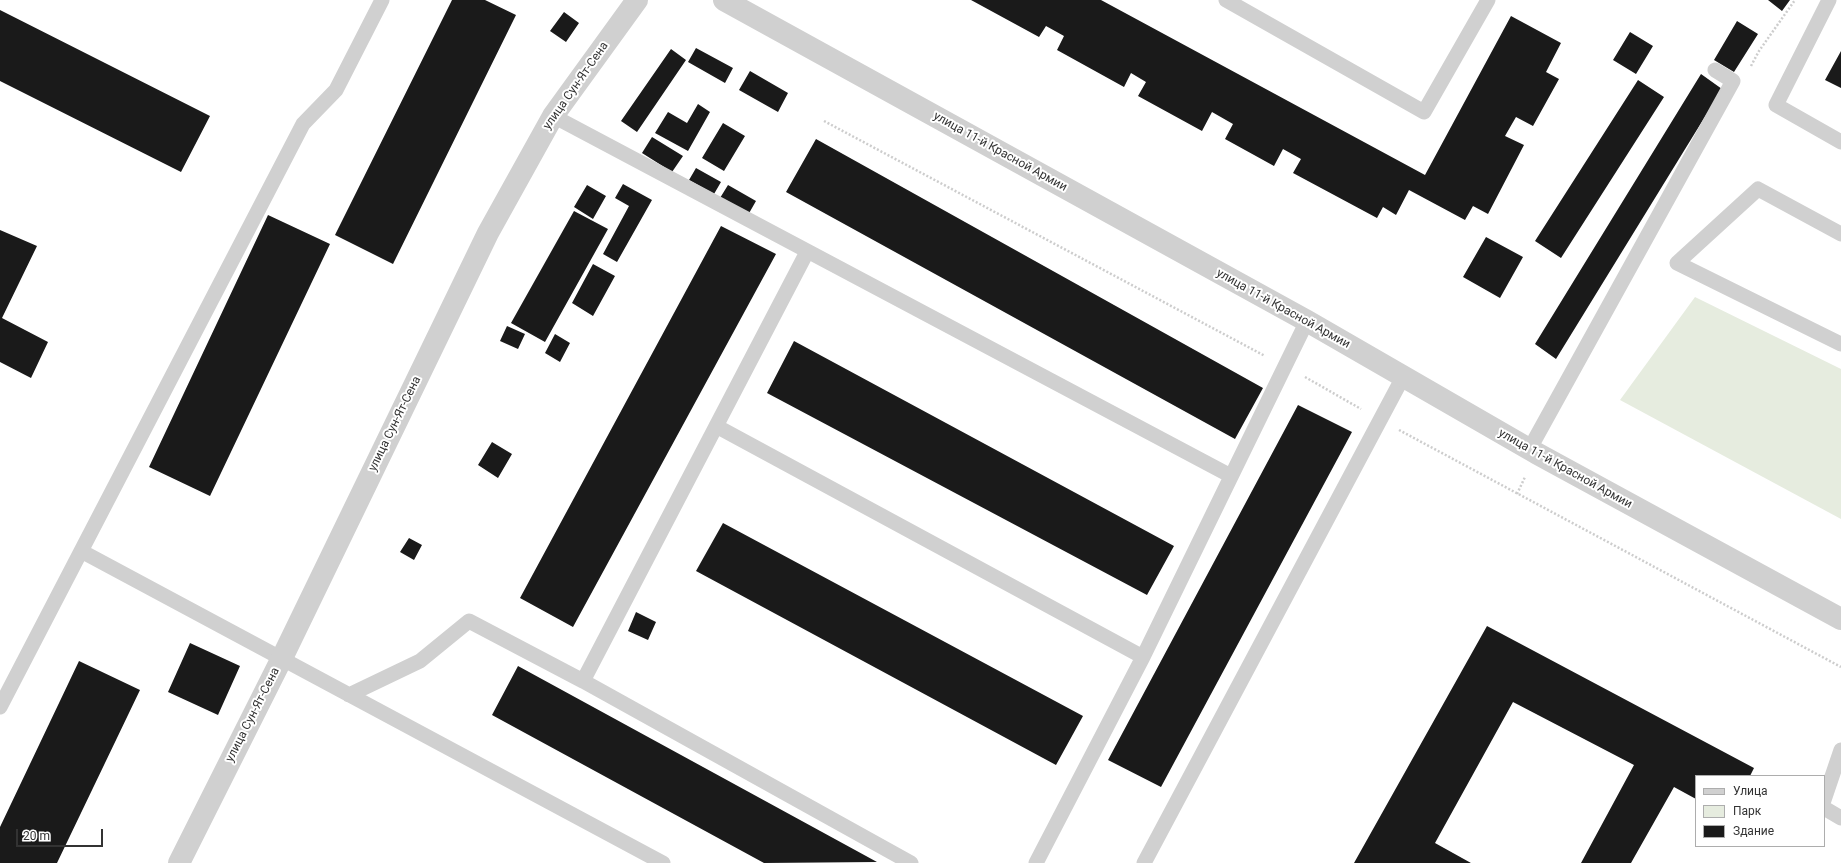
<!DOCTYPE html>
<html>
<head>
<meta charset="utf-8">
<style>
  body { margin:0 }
  #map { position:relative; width:1841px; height:863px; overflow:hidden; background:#fff; font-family:Roboto,sans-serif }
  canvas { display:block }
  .legend { position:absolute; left:1695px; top:775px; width:130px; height:72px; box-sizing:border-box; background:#fff; border:1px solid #adadad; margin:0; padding:5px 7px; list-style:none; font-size:12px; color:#333 }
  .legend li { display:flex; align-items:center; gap:8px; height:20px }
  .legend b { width:20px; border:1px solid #adadad }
  .scale { position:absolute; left:16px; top:829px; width:87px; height:18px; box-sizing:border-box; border:2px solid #333; border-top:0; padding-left:5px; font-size:12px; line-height:14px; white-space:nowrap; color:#333; -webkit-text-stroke:3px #fff; paint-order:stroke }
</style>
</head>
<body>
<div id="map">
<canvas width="1841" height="863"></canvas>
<ul class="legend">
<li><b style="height:5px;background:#d0d0d0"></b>Улица</li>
<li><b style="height:11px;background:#e6ecdf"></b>Парк</li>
<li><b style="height:11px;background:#1a1a1a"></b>Здание</li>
</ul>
<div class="scale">20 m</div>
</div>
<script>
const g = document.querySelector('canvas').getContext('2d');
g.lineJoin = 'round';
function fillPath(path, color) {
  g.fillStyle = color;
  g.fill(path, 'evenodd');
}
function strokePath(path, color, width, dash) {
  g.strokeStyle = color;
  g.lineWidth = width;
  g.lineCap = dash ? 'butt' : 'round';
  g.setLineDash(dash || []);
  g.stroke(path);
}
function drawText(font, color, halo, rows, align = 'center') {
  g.font = font + ' Roboto,sans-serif';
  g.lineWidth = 4;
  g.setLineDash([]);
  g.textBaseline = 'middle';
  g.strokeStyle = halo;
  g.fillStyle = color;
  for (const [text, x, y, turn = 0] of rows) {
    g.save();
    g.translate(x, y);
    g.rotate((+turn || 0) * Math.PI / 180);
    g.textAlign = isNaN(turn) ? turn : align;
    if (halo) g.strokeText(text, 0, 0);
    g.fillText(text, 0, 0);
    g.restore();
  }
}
const green = new Path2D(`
  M1695 297 1841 369V519L1620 400Z`);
const building = new Path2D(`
  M452 0H485L516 15 393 264 335 235Z
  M971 0H1101L1425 175 1511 16 1561 43 1546 72 1559 79 1533 126 1516 117 1505 136 1524 145 1488 214 1473 206 1465 220 1409 190 1396 215 1383 207 1377 218 1293 173 1301 159 1283 149 1274 166 1225 139 1233 124 1212 112 1202 131 1138 96 1146 82 1131 73 1124 87 1057 50 1064 36 1046 26 1039 37Z
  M1768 0H1790L1782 11Z
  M0 10 210 116 181 172 0 81Z
  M564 12 579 23 566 42 550 31Z
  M1737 21 1758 34 1734 72 1714 60Z
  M1630 32 1653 46 1636 74 1613 60Z
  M696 48 733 68 725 83 688 62Z
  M671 49 686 60 637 132 621 121Z
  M1841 51V88L1825 80Z
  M750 71 788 93 778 112 739 90Z
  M1701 74 1722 89 1556 359 1535 344Z
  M1638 80 1664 97 1561 258 1535 241Z
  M698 104 710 112 688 151 655 133 668 112 687 123Z
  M723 123 745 136 724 171 702 158Z
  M652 137 683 156 672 172 642 153Z
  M816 139 1263 388 1235 439 786 192Z
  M696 168 721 182 714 194 689 180Z
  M623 184 652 200 617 262 603 254 629 206 615 198Z
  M587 185 606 196 593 219 574 207Z
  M728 185 756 201 748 215 720 198Z
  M574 211 608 229 545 342 511 323Z
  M268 215 330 244 210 496 149 467Z
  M721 226 776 254 573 627 520 598Z
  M0 230 37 246 2 318 48 342 31 378 0 362Z
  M1486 237 1523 257 1500 298 1463 277Z
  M593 264 615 276 593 316 572 303Z
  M507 326 525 334 518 349 500 341Z
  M555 334 570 343 560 362 545 353Z
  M794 341 1174 546 1147 595 767 393Z
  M1298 405 1352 432 1161 787 1108 760Z
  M492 442 512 454 498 478 478 465Z
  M723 523 1083 716 1056 765 696 571Z
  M409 538 422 545 414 560 400 552Z
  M636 612 656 622 648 640 628 631Z
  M1487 626 1754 768 1750 776H1696V799L1674 787 1631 863H1581L1634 765 1513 702 1435 843 1471 863H1354Z
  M190 643 240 666 218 715 168 692Z
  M79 661 140 690 57 863H0V827Z
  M518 666 877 862 764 863 492 715Z`);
const path = new Path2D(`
  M1751 66 1759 51 1795 0
  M824 121 1265 356
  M1305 377 1361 409
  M1399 430 1841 667
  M1517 494 1525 477`);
const lane = new Path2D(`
  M1226 0 1424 112 1488 0
  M1829 0 1776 105 1841 142
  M553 116 1231 476
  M1841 234 1758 189 1677 263 1841 344
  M716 426 1143 657
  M1529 450 1733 81 1715 70
  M81 551 663 863
  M583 681 807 252
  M349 695 420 661 469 621 583 681 911 863
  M0 707 303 124 336 90 382 0
  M1824 800 1841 750
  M1824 808 1841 818
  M1036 863 1143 657 1307 321
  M1144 863 1403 377`);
const street = new Path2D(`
  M724 0 1307 321 1536 453 1841 619
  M179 863 282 658 488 233 553 116 637 0`);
const streetNames = [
  ["улица Сун-Ят-Сена",576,86,-55],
  ["улица 11-й Красной Армии",1000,152,29],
  ["улица 11-й Красной Армии",1283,309,29],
  ["улица Сун-Ят-Сена",395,424,-64],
  ["улица 11-й Красной Армии",1565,469,29],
  ["улица Сун-Ят-Сена",253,715,-63]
];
fillPath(green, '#e6ecdf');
fillPath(building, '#1a1a1a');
strokePath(path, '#cdcdcd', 2.5, [2, 2]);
strokePath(lane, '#d0d0d0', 15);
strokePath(street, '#d0d0d0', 22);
drawText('12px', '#333', '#fff', streetNames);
</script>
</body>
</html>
